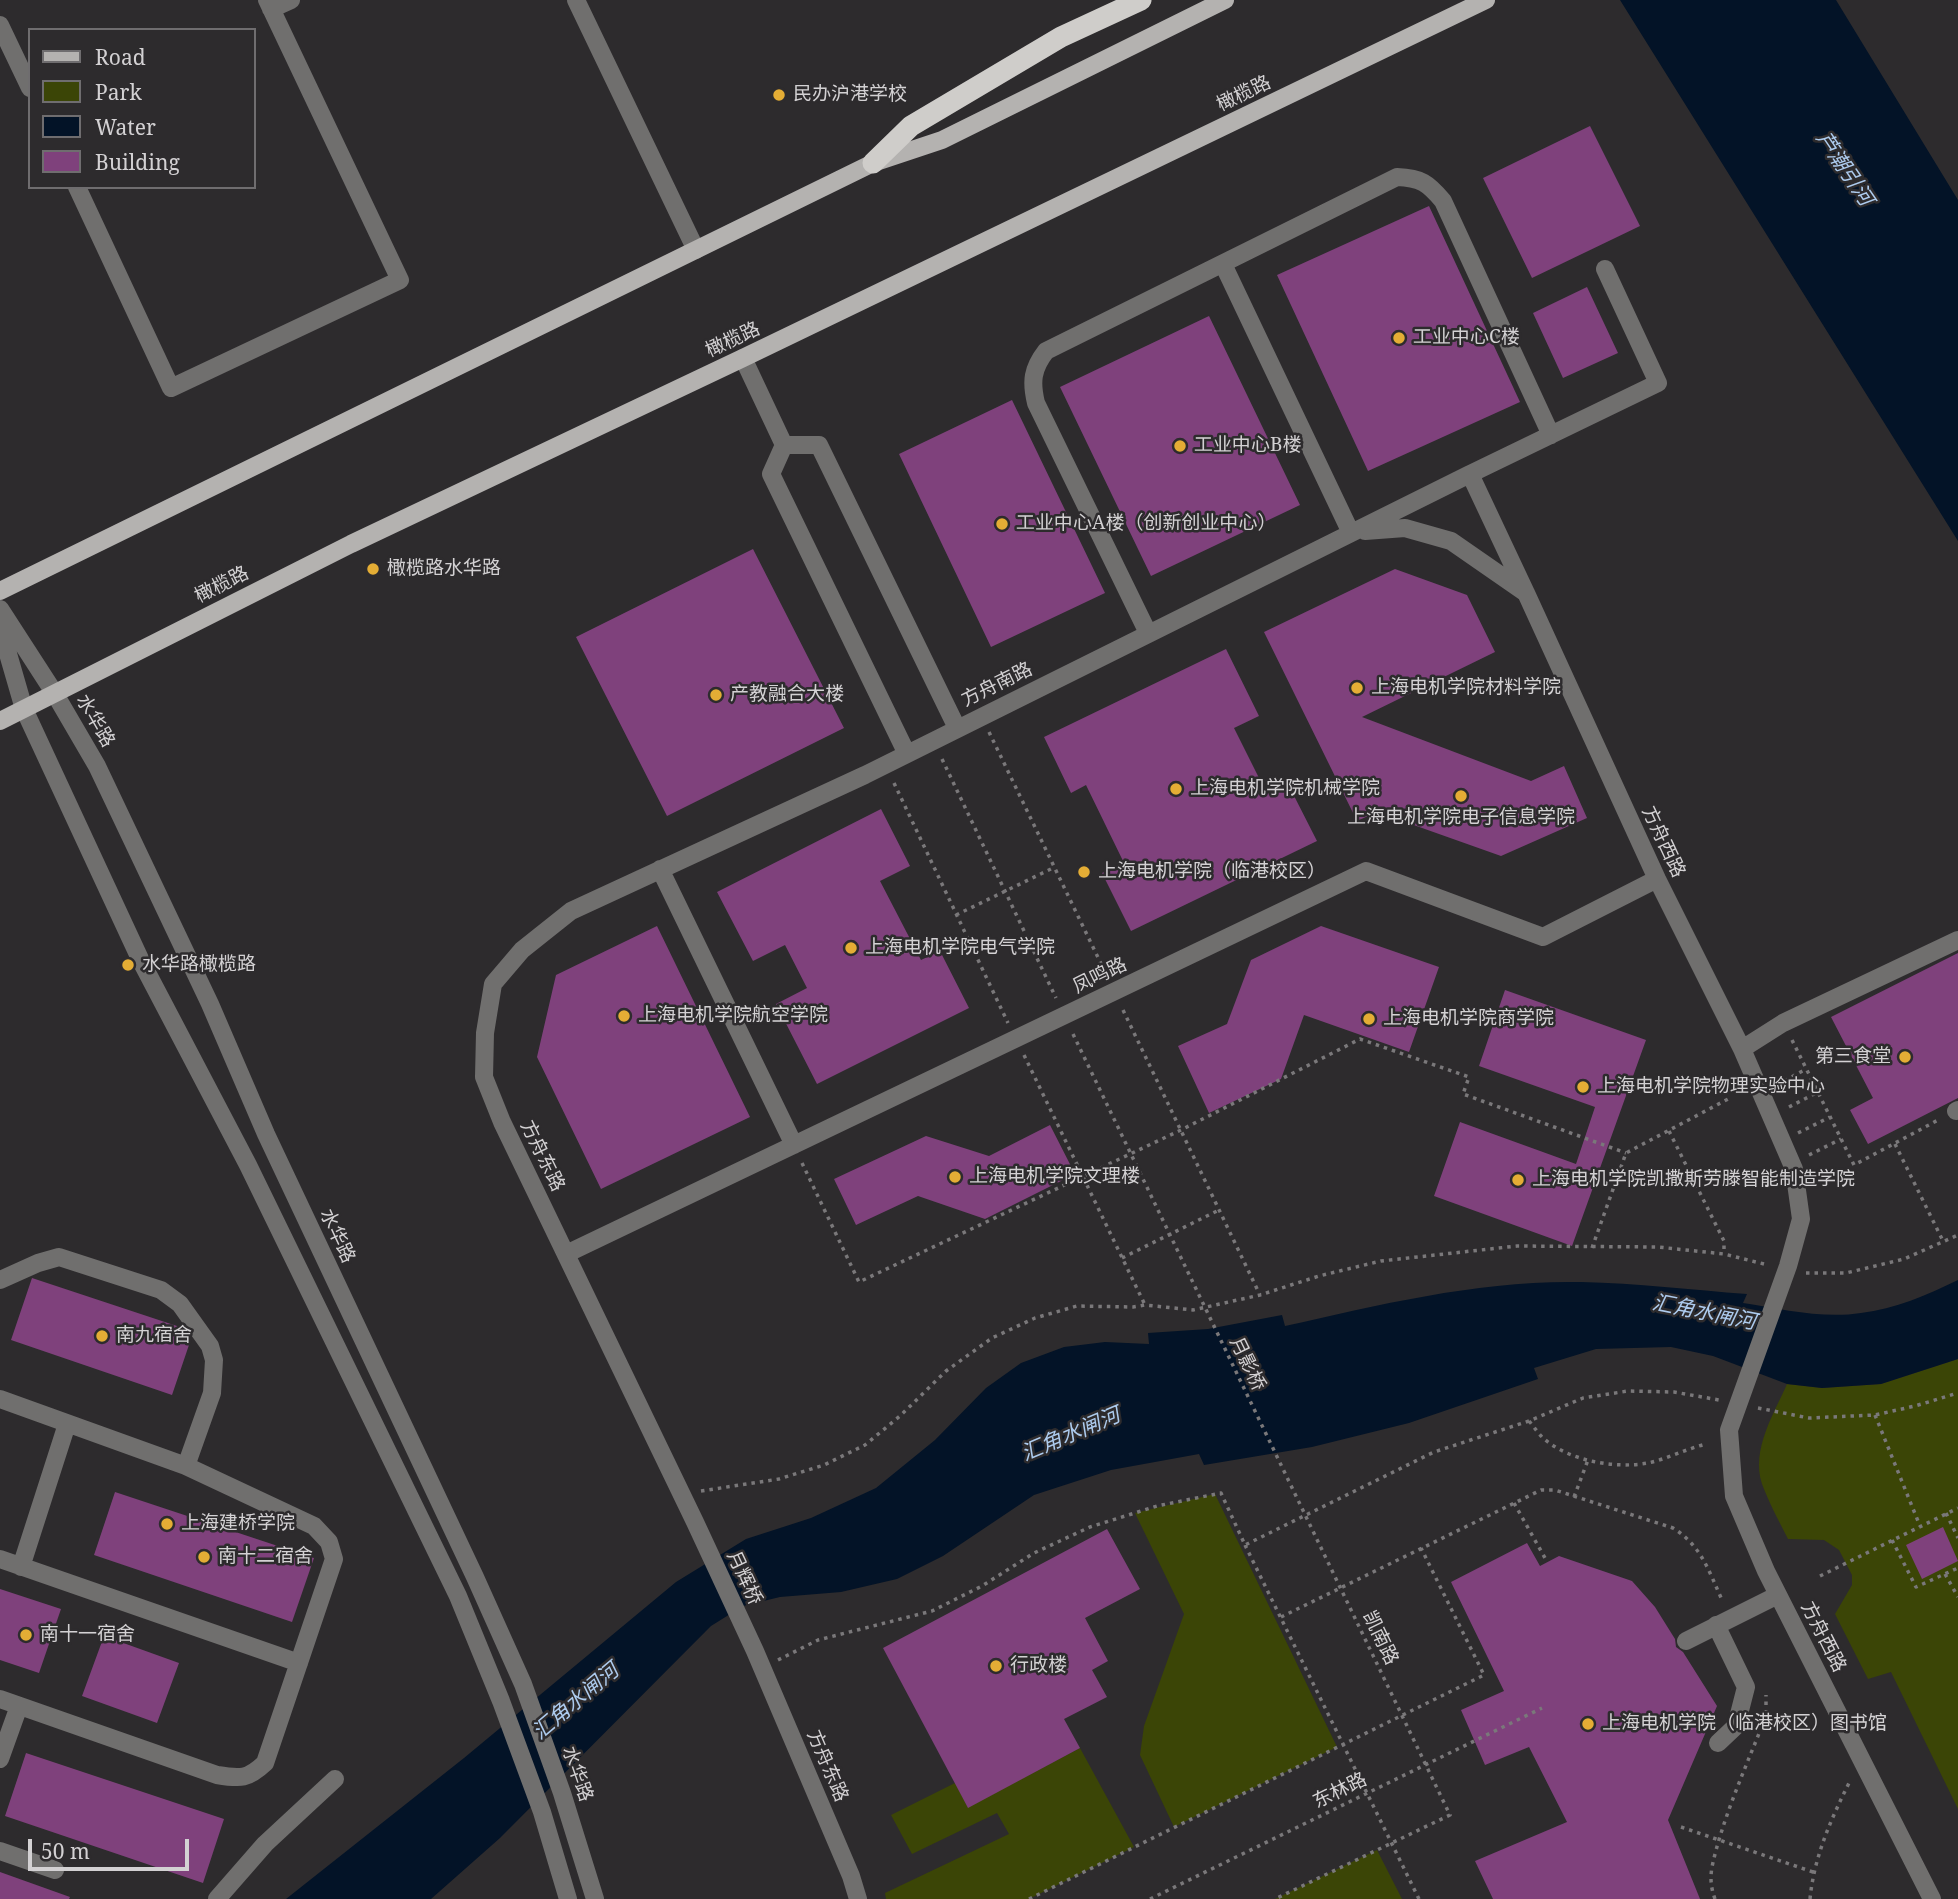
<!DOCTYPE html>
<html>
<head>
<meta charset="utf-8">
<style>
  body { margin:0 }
  #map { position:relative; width:1958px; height:1899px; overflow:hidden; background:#2d2b2d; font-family:"Noto Serif",serif }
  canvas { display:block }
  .legend { position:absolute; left:28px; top:28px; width:228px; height:161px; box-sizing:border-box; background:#2d2b2d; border:2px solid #6f6d6f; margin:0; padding:9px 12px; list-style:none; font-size:21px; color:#d3d1d3 }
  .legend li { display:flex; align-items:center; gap:14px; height:35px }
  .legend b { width:35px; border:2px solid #6f6d6f }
  .scale { position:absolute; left:28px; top:1839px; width:161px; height:32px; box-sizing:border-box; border:4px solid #d3d1d3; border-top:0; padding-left:9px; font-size:21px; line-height:24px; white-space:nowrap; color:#d3d1d3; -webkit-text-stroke:5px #2d2b2d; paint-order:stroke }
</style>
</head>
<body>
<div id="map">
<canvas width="1958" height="1899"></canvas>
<ul class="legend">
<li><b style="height:9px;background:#b4b2b0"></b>Road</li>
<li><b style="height:19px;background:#3b4506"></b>Park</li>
<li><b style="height:19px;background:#031327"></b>Water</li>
<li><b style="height:19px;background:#7f417c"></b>Building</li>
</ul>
<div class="scale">50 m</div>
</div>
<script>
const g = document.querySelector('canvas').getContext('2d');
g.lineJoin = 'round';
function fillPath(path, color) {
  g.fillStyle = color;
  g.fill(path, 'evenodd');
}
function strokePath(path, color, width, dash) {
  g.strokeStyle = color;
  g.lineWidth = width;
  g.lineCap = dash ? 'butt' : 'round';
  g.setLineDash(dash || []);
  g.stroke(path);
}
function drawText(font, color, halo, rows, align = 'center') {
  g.font = font + ' "Noto Serif","Noto Sans SC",serif';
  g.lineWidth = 5;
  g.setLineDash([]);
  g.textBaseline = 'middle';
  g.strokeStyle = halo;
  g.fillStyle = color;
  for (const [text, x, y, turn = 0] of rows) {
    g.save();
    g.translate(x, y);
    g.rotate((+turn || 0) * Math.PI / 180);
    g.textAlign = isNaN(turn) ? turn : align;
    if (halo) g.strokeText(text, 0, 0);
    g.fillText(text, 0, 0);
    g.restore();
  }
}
const green = new Path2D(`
  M1958 1359V1809L1891 1672 1868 1679 1835 1614 1852 1585V1575L1839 1550 1824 1540 1788 1539C1779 1521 1769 1503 1762 1484 1751 1449 1774 1414 1787 1384L1822 1388 1881 1384Z
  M1215 1494 1337 1747 1174 1827 1140 1755 1144 1726 1184 1614 1135 1513Z
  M1080 1748 1134 1847 1029 1899H886L885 1893 1009 1834 997 1813 912 1854 891 1815 955 1783 968 1807Z
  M1377 1850 1402 1899H1275Z`);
const water = new Path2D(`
  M1620 0H1836L1958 200V541Z
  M1958 1280V1359L1881 1384 1822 1388 1787 1384 1713 1356 1671 1347 1596 1349 1534 1368 1538 1379 1409 1423 1312 1447 1204 1465 1199 1454 1111 1470 1034 1495 943 1556 897 1579 841 1592 780 1597 743 1606 711 1626 500 1838 431 1899H286L464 1758 676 1582 746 1539 811 1518 876 1488 935 1440 986 1388 1021 1363 1064 1347 1105 1342 1149 1344 1148 1333 1208 1329 1282 1315 1285 1326C1382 1304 1481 1280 1581 1282 1637 1283 1692 1290 1747 1294L1743 1303C1781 1309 1823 1319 1861 1313 1895 1309 1927 1295 1958 1280Z`);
const building = new Path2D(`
  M1590 126 1640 226 1532 278 1483 178Z
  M1429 206 1520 402 1368 471 1277 275Z
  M1587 287 1618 353 1563 378 1533 313Z
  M1209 316 1300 505 1151 576 1060 387Z
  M1012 400 1105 593 991 647 899 454Z
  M753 549 844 728 667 816 576 637Z
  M1395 569 1467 595 1495 652 1362 717 1531 781 1564 766 1587 818 1501 856 1377 812 1357 821 1264 632Z
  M1226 649 1259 716 1234 728 1267 794 1288 784 1317 841 1131 931 1102 873 1124 863 1086 785 1071 793 1044 737Z
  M881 809 910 866 880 881 921 960 940 951 969 1008 817 1084 776 1004 807 988 785 945 753 961 717 892Z
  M657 926 750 1117 601 1189 537 1057 556 975Z
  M1321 926 1439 967 1409 1052 1304 1015 1281 1079 1209 1113 1178 1046 1227 1024 1251 960Z
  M1958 953V1098L1868 1144 1850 1110 1873 1098 1831 1017Z
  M1505 990 1646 1040 1572 1246 1434 1196 1460 1122 1576 1164 1595 1107 1479 1066Z
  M1050 1125 1075 1174 985 1219 918 1196 856 1225 834 1179 926 1136 989 1156Z
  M32 1278 183 1328 191 1339 172 1395 11 1340Z
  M115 1492 314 1558 292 1622 94 1555Z
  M1943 1527 1958 1561 1922 1579 1906 1545Z
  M1107 1529 1140 1589 1085 1618 1108 1661 1092 1670 1107 1697 1064 1719 1080 1748 968 1808 883 1648Z
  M1527 1543 1540 1566 1559 1556 1632 1581 1655 1607 1675 1639 1676 1647 1683 1652 1717 1706 1668 1820 1700 1899H1493L1475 1861 1567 1822 1529 1747 1485 1765 1461 1710 1504 1691 1451 1582Z
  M0 1589 61 1609 39 1673 0 1660Z
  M104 1636 179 1663 157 1723 82 1696Z
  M26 1753 224 1819 203 1883 5 1816Z
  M0 1872 70 1897 69 1899H0Z`);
const path = new Path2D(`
  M989 732 1106 974
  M942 759 1056 998
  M894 783 1008 1023
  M956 915 1055 867
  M1123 1010 1260 1295
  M1073 1034 1450 1815 1275 1899
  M1792 1040 1854 1165 1940 1119
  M1024 1055 1145 1305
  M1777 1085 1806 1069
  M1789 1107 1818 1092
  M1669 1131 1724 1241V1254
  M1798 1133 1830 1117
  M1895 1144 1944 1243
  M1809 1155 1841 1139
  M802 1163 859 1282 1181 1130 1360 1039 1469 1077 1463 1094 1626 1153
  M1592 1248 1626 1153 1730 1098
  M1122 1258 1219 1210
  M1806 1273H1846L1904 1259 1958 1235
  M1758 1408 1809 1418 1875 1415 1915 1406 1958 1393
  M1875 1415 1920 1526
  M1529 1421C1534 1427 1538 1433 1543 1438 1569 1461 1615 1469 1648 1463 1667 1459 1686 1449 1706 1444
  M701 1491 779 1479 824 1465 865 1445 900 1416 946 1371 992 1338 1035 1318 1077 1306 1133 1307 1145 1305 1193 1310 1260 1295 1319 1276 1381 1261 1517 1246 1658 1247 1724 1254 1764 1264
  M1574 1497 1588 1460
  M1514 1503 1545 1558
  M1946 1513 1958 1538
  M1892 1540 1916 1587 1958 1568
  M1245 1545 1419 1899
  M1945 1574 1958 1597
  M1820 1576 1958 1508
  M1281 1617 1541 1490H1555L1673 1528C1702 1546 1709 1572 1723 1602
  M778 1660 818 1640 932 1611 982 1586 1034 1553 1090 1527 1157 1506 1221 1493 1245 1545 1434 1452 1529 1421 1583 1398 1628 1391 1674 1392 1719 1400
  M1681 1827 1813 1872
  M1029 1899 1484 1675 1421 1548
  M1150 1899 1542 1708
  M1715 1899C1711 1888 1710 1879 1712 1867 1722 1819 1748 1762 1766 1716V1695
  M1810 1899C1814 1857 1831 1819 1850 1781`);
const minor = new Path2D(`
  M576 0 696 250
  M271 9 291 0
  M0 25 30 88
  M77 187 171 388 400 280 267 0
  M1223 264 1351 533
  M743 358 784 445
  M1470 474 1658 383 1605 269
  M1365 531 1405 528 1451 541 1526 593 1657 879 1742 1049 1794 1169 1801 1219 1788 1266 1729 1430 1734 1496 1766 1571 1932 1899
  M0 609 55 694 97 766 210 1004 266 1134 475 1577 523 1684 562 1793 595 1899
  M0 626 24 709 141 961 248 1165 458 1596 501 1701 542 1812 568 1899
  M1148 633 1036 403C1031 382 1032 369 1046 351L1397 177C1421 178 1428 183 1443 201L1551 435
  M906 752 771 474 784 445H819L957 728
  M660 869 794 1145
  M1742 1049 1783 1023 1958 940
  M1956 1111 1958 1110
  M566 1254 1366 871 1543 937 1657 879
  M0 1280 38 1263 59 1257 161 1290 180 1304 210 1346 214 1360 212 1393 186 1466
  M0 1399 186 1466 314 1526 329 1542 334 1559 265 1763C248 1779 241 1779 217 1775L0 1699
  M0 1559 299 1663
  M21 1567 67 1424
  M1716 1625 1746 1687 1736 1726 1718 1743
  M1686 1641 1778 1595
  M0 1759 19 1706
  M0 1851 55 1870
  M217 1899 265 1844 335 1779
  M858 1899 851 1876 755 1651 695 1522 502 1122 484 1077 485 1033 493 984 522 950 571 911 865 775 1470 474 1526 593`);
const major = new Path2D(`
  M0 591 873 163 942 140 1225 0
  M0 721 351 544 743 358 1486 0`);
const highway = new Path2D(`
  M873 163 911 126 1061 37 1141 0`);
const markers = [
  [779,95,7,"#e4ad35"],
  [1399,338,7,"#e4ad35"],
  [1180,446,7,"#e4ad35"],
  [1002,524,7,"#e4ad35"],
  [373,569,7,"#e4ad35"],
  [1357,688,7,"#e4ad35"],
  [716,695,7,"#e4ad35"],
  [1176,789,7,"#e4ad35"],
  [1461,796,7,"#e4ad35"],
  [1084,872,7,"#e4ad35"],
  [851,948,7,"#e4ad35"],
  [128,965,7,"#e4ad35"],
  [624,1016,7,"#e4ad35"],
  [1369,1019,7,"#e4ad35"],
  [1905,1057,7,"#e4ad35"],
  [1583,1087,7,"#e4ad35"],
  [955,1177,7,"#e4ad35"],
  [1518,1180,7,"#e4ad35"],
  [102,1336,7,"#e4ad35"],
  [167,1524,7,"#e4ad35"],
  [204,1557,7,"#e4ad35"],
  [26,1635,7,"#e4ad35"],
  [996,1666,7,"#e4ad35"],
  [1588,1724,7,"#e4ad35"]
];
const streetNames = [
  ["橄榄路",1244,94,-26],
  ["橄榄路",733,340,-25],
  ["橄榄路",222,585,-27],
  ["方舟南路",997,685,-26],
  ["水华路",95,721,60],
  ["方舟西路",1663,842,65],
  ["凤鸣路",1100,976,-26],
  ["方舟东路",542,1156,64],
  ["水华路",337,1236,65],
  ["月影桥",1247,1364,64],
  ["月辉桥",744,1578,65],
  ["方舟西路",1823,1637,63],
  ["凯南路",1380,1638,64],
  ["方舟东路",827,1766,67],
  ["水华路",577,1774,71],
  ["东林路",1340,1791,-26]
];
const poiNames = [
  ["民办沪港学校",793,95],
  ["工业中心C楼",1413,338],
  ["工业中心B楼",1194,446],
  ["工业中心A楼（创新创业中心）",1016,524],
  ["橄榄路水华路",387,569],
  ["上海电机学院材料学院",1371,688],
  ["产教融合大楼",730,695],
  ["上海电机学院机械学院",1190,789],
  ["上海电机学院电子信息学院",1461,818,"center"],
  ["上海电机学院（临港校区）",1098,872],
  ["上海电机学院电气学院",865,948],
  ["水华路橄榄路",142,965],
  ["上海电机学院航空学院",638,1016],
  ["上海电机学院商学院",1383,1019],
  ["第三食堂",1891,1057,"right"],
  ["上海电机学院物理实验中心",1597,1087],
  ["上海电机学院文理楼",969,1177],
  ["上海电机学院凯撒斯劳滕智能制造学院",1532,1180],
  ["南九宿舍",116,1336],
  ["上海建桥学院",181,1524],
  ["南十二宿舍",218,1557],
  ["南十一宿舍",40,1635],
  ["行政楼",1010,1666],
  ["上海电机学院（临港校区）图书馆",1602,1724]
];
const waterNames = [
  ["芦潮引河",1844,169,56],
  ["汇角水闸河",1704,1313,11],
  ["汇角水闸河",1071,1435,-23],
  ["汇角水闸河",576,1702,-40]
];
fillPath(green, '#3b4506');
fillPath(water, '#031327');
fillPath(building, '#7f417c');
strokePath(path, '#7a787a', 3.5, [3.5, 5]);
strokePath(minor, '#706f6e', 18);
strokePath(major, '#b4b2b0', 18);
strokePath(highway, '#cfcdca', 21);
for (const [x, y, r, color] of markers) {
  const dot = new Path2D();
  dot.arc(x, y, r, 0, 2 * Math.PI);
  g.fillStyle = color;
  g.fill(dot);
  strokePath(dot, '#2d2b2d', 2.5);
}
drawText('19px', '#d3d1d3', '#2d2b2d', streetNames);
drawText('19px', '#d3d1d3', '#2d2b2d', poiNames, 'left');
drawText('italic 21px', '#adcbee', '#2d2b2d', waterNames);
</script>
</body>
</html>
